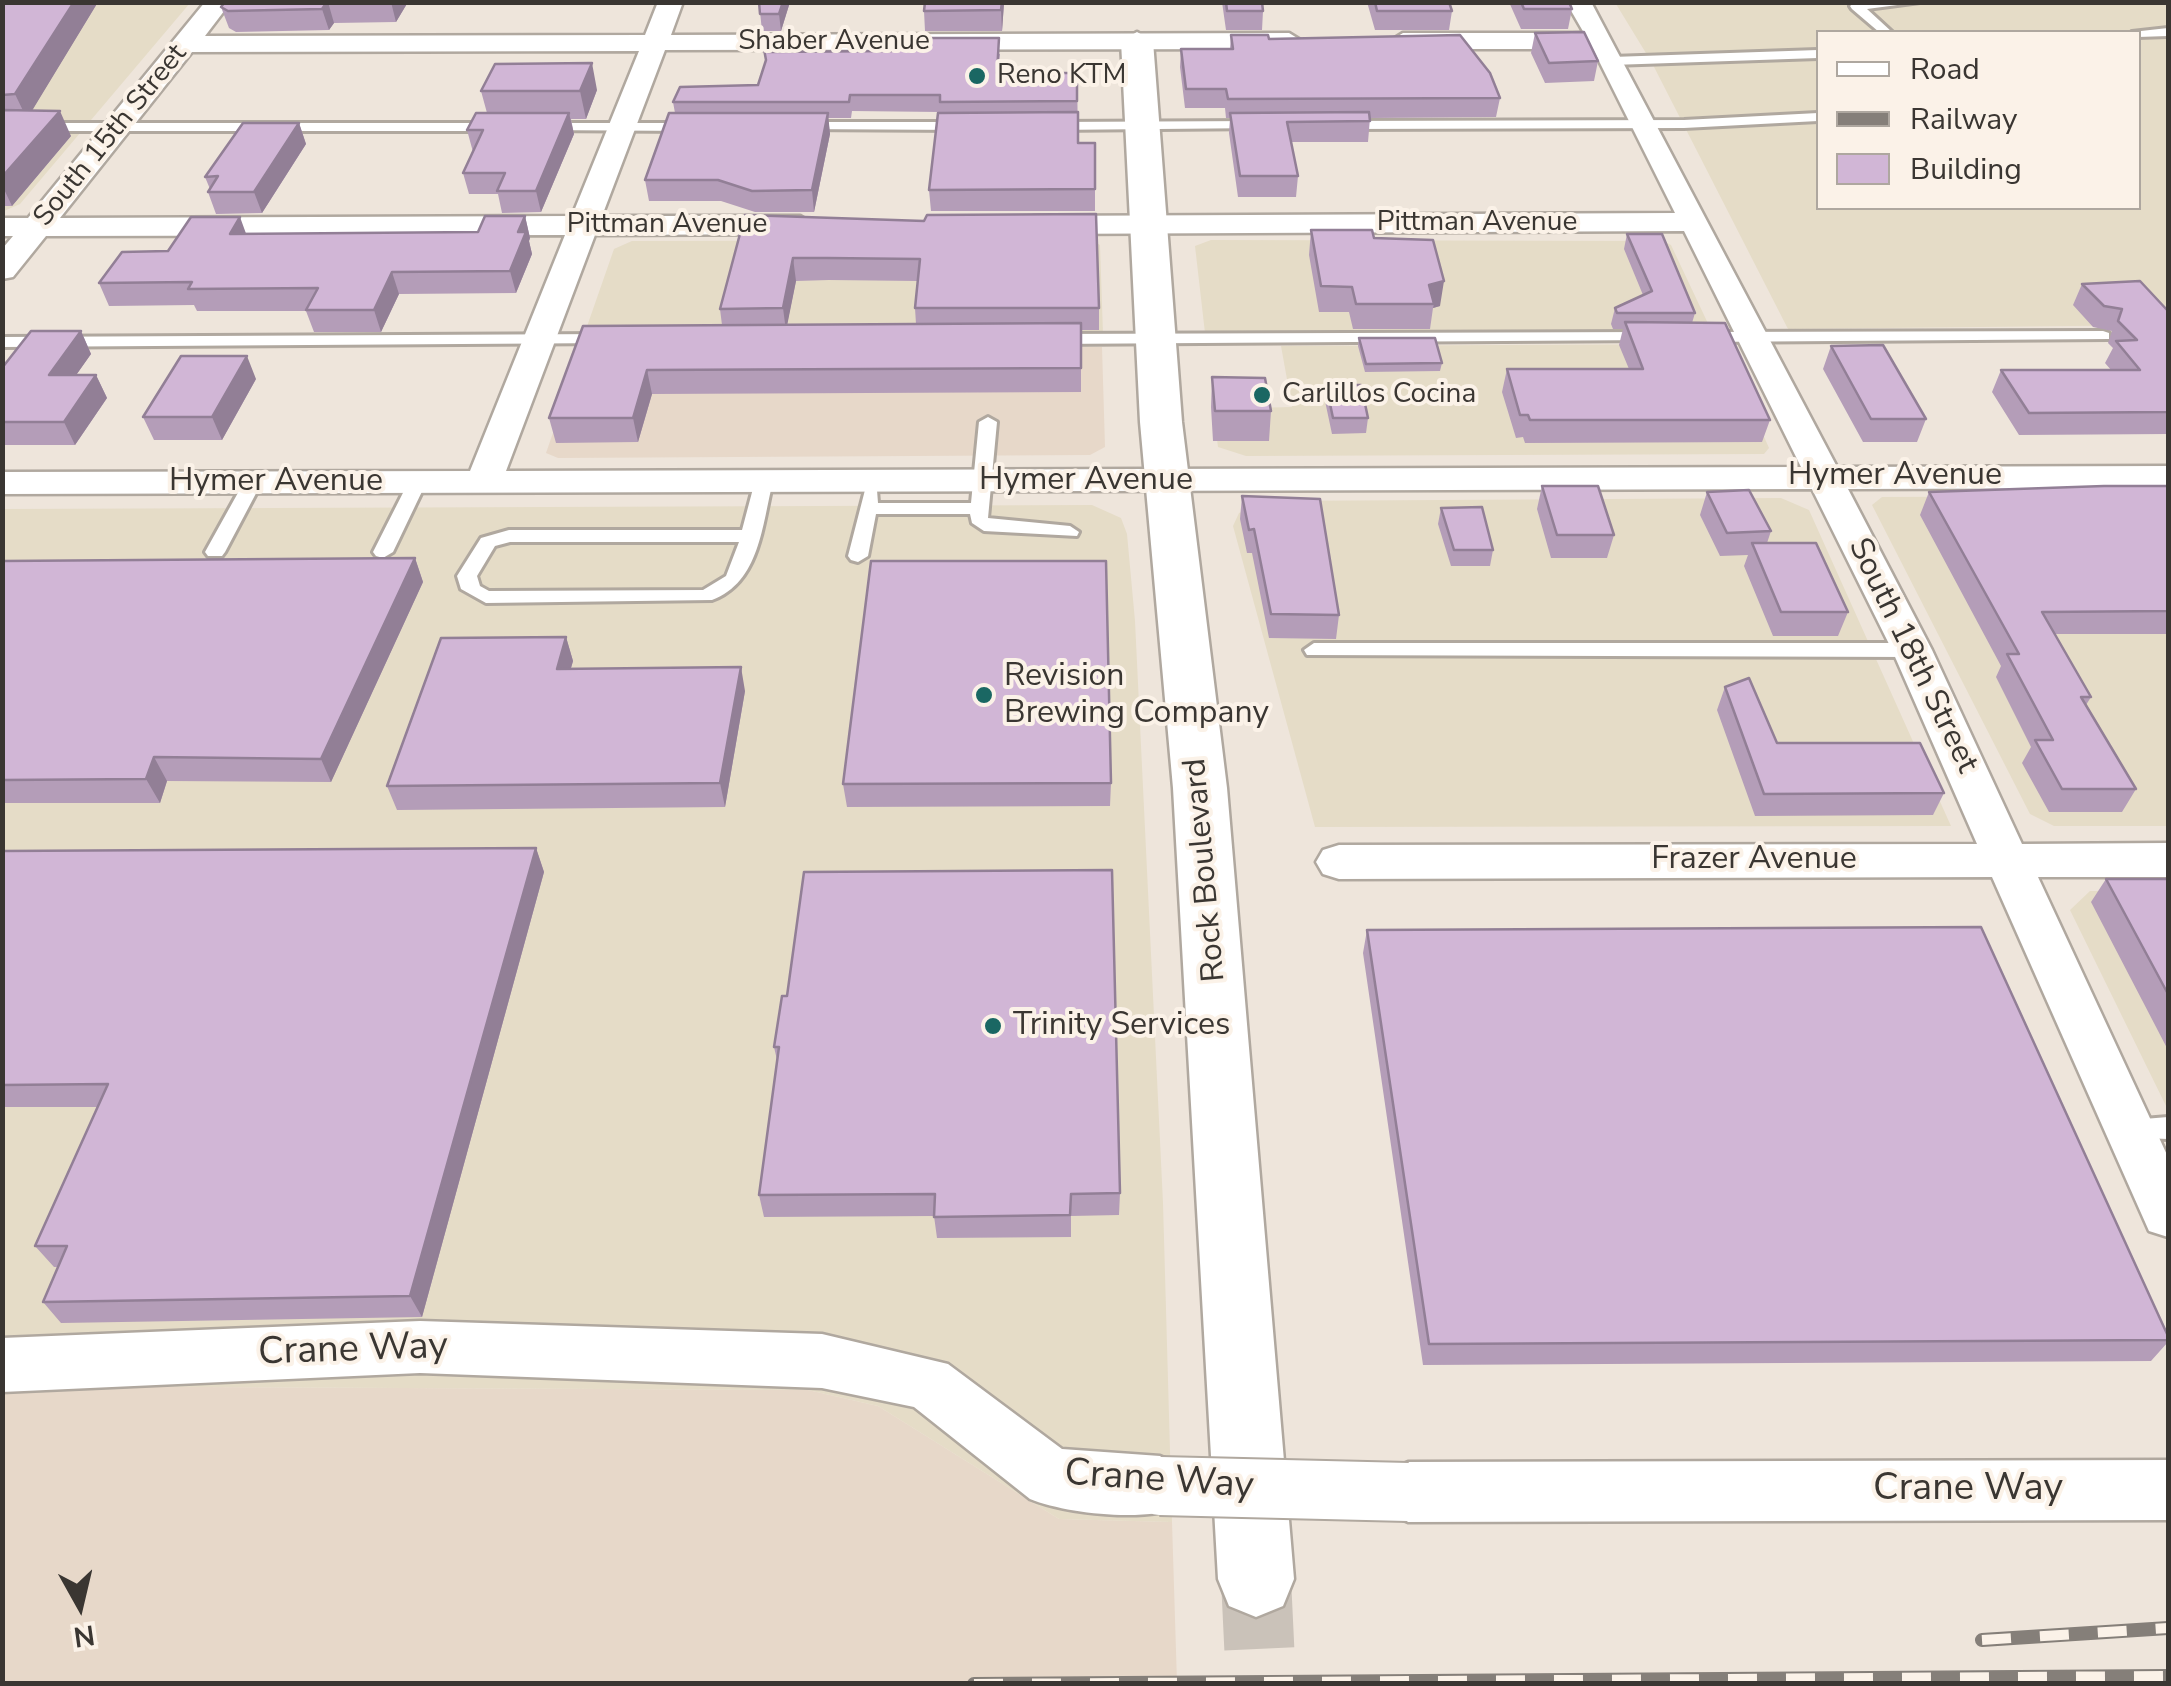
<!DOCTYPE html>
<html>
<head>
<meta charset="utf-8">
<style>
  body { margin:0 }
  #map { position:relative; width:2171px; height:1686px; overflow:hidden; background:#eee5db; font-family:"Nunito Sans",sans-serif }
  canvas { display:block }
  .frame { position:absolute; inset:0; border:5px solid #3a3632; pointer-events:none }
  .legend { position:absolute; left:1816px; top:30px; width:325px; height:180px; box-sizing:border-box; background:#fbf2e8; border:2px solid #aea79f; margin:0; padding:12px 18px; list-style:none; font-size:30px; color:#3a3632 }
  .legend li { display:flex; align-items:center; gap:20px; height:50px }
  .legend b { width:50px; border:2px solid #aea79f }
  .north { position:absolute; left:30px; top:1556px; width:100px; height:100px; -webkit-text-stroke:8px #fbf2e8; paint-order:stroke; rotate:172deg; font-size:28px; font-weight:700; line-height:40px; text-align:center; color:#3a3632 }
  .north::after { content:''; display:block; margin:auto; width:35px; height:45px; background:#3a3632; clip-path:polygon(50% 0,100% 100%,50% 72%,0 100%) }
</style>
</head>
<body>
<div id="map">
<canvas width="2171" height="1686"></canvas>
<div class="frame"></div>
<ul class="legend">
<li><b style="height:12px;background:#fff"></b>Road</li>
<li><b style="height:12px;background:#857f79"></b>Railway</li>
<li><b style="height:28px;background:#d1b6d6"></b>Building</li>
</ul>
<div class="north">N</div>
</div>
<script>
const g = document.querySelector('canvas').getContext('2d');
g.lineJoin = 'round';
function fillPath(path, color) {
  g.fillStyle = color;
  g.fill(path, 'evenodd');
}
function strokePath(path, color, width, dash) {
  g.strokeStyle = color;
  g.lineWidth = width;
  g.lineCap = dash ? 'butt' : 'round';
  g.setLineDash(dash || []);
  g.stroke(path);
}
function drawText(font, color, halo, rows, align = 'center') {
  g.font = font + ' "Nunito Sans",sans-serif';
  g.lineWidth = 8;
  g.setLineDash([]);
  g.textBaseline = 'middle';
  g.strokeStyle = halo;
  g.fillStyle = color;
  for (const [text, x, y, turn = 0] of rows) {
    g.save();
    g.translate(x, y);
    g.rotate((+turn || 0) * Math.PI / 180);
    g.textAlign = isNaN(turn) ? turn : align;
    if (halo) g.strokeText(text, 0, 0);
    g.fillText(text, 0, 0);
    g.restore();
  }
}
const built = new Path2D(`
  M1102 347 1105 447 1090 455 558 458 546 453 582 349Z
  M3 1386 808 1390 878 1406 1059 1519 1172 1522 1177 1683 3 1684Z`);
const industrial = new Path2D(`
  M2 3H190L20 204 4 211Z
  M1590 3H2168V325L1788 329 1652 63 1616 4ZM1818 32H2138V208H1818Z
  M1092 240 1100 245 1103 334 584 335 614 249 632 241Z
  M1211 240 1663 241 1671 245 1712 332 1205 333 1195 246Z
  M1723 344 1769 448 1764 454 1246 456 1218 447 1213 409 1292 407 1281 346Z
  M2168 496V826H2054L2030 814 1872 505 1882 497Z
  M1781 498 1809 510 1951 826 1315 827 1233 526 1239 513 1271 501Z
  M1092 505 1121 518 1127 534 1135 621 1163 1203 1172 1522 1059 1519 878 1406 808 1390 3 1386V509Z
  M2090 891H2168V1110L2070 910Z`);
const secondaryTunnel = new Path2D(`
  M1256 1579 1261 1684`);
const lane = new Path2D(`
  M1855 2H1920L1867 9 1892 32H1879L1852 9 1850 6Z
  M2168 28V36L2138 37V32H2132Z
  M1818 50V58L1612 65 1605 61 1612 57Z
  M1818 113V121L1684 128 1341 129 1334 125 1341 121 1684 120Z
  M1259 121 1264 122V128L1051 130 1044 126 1051 122Z
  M801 122H964L971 126 964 130 796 129V123Z
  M2 123H499L506 127 499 131H2Z
  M541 123H694L701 127 694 131 536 130V124Z
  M2103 331 2109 333V339L1701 342 1693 337 1701 332Z
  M1649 332 1657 337 1655 340 1051 344 1043 339 1051 334Z
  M609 334 617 339 615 343 2 347V337Z
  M988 417 997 422 988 518 1070 526 1079 532 1077 536 984 531 972 523 970 514H876L868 556 858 562 851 560 848 556 865 490H877L878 503H971L979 422Z
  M418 476 427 481 393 552 383 558 376 556 373 552 409 481Z
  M764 476 773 481C762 525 760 582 712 600L486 603 461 589 457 576 481 538 509 530H742L755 481ZM510 542H739L726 576 703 590 489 591 480 586 477 576 495 546Z
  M253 477 262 482 225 552 222 556H208L205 552 244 482Z
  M1314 643H1912L1922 650 1912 657 1307 655 1304 650Z
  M2168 1117V1139L2120 1137 2116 1129 2120 1121Z`);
const street = new Path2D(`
  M205 2H231L205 36 645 35 658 2H683L671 35 1289 33 1302 41 1289 49 665 50 602 216H800L815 225 800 234 595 235 506 471 1801 467 1684 231 1034 234 1019 225 1034 216 1675 213 1593 49H1403L1390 41 1403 33H1584L1566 2H1591L1837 467 2168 466V488L1848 489 1932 650 2022 844 2168 843V877H2038L2168 1157V1237L2149 1231 1992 877 1339 879 1323 874 1316 862 1323 850 1339 845 1977 844 1892 650 1812 489 2 494V472L470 471 565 235 46 236 13 277 2 279V249L13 236H2V218H28ZM639 51 572 216 60 218 192 52Z
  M420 1321 822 1334 948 1364 1062 1449 1160 1456 1181 1465 1190 1486 1181 1507C1145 1522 1067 1514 1030 1499L914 1407 822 1388 420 1373 2 1392V1338Z
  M2168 1460V1520L1408 1522 1387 1513 1378 1492 1387 1471 1408 1462Z`);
const secondary = new Path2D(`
  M1137 32 1153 41 1182 422 1227 788 1294 1579 1283 1606 1256 1617 1229 1606 1218 1579 1173 788 1140 422 1121 41Z`);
const rail = new Path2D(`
  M1982 1640 2168 1628
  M974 1684 2168 1676`);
const streetBridge = new Path2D(`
  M1160 1486 1408 1492`);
const wall = new Path2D(`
  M2 2H98L32 110 71 136 12 206H2Z
  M225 2H408L396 22 334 23 329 30 236 32 229 28 221 7Z
  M759 2H790L781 31H762Z
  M1004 2 1002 31H925L924 11Z
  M1222 2H1262L1263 11 1262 30H1226Z
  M1367 2H1449L1452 11 1449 30H1375Z
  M1509 2H1569L1572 9 1568 29H1521Z
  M1535 33 1598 61 1594 81 1545 83 1531 53Z
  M1231 35 1269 39 1500 98 1496 117 1370 118 1368 142H1291L1298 176 1296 197H1238L1229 133 1230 118H1226L1225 108H1185L1180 67 1181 49H1230Z
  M774 52 1000 54 998 73H1077L1078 143H1095V211H931L929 190 940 112 852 111 851 118H828L830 134 814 212H755L721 201H649L645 180 675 113 673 102 758 85Z
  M597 90 586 119H571L574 134 541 212 502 213 498 194H469L463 173 473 152 467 130 487 113 481 91Z
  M299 123 306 144 262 213 216 214 208 192 210 189 205 177Z
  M745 215 924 221 1099 308V330H1081V392L652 394 638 442 556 443 549 418 722 325 720 309ZM829 280 918 281 915 308 916 324H787L796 281Z
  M525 216 530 238 529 241 532 254 516 293 399 294 381 332H314L306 311H197L194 305 109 306 99 283 168 251 246 234 478 232Z
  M1311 230 1374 238 1440 306 1433 308 1430 329H1353L1349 312H1319L1309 255Z
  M1627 234 1695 313 1692 323 1770 420 1762 442 1525 443 1523 437 1516 438 1502 392 1507 369H1629L1619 345 1623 329H1613L1611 324 1615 308 1643 295 1624 249Z
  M2082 284 2168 311V434L2019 435 1992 392 2001 370H2111L2105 363 2113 348 2108 343 2112 331 2093 327 2073 305Z
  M81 331 91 354 76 375H96L107 398 75 445H2V368Z
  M1359 338 1442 363 1440 371 1365 372 1358 346Z
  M1831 346 1926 419 1917 442H1863L1823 369Z
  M1212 377 1271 411 1269 441H1213L1211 407Z
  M256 379 222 440H154L143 417Z
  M1326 385 1368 418 1366 433 1332 434 1325 401Z
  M1542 486 1614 535 1607 558H1551L1537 509Z
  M2168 486V634H2055L2091 697 2086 705 2136 789 2122 812H2049L2022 763 2031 747 1996 677 2001 666 1920 515 1929 492Z
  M1707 492 1771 531 1767 543 1848 612 1838 636H1773L1744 566 1748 555 1720 556 1700 515Z
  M1242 496 1339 615 1336 639 1269 638 1252 553H1247L1240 519Z
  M1441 508 1493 550 1490 566H1451L1438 524Z
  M415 558 423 582 331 782 167 781 160 803H2V561Z
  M566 637 573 661 571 668 745 691 725 807 397 810 387 786Z
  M1725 687 1777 743 1944 793 1933 815 1755 816 1717 710Z
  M1111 783 1110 806 847 807 843 784Z
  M536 848 544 872 422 1317 61 1323 43 1302 58 1267H54L35 1246 98 1107H2V851Z
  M2106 879H2168V1050L2091 902Z
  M1367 930 2168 1336V1342L2151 1361 1423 1365 1363 953Z
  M782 996 1120 1193 1119 1215 1071 1216V1237L937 1238 934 1216 764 1217 759 1195 777 1060 774 1047Z`);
const shadedWall = new Path2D(`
  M74 2H98L27 119 15 94Z
  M328 2 334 23 329 30 322 9Z
  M391 2H408L396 22Z
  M783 2H790L781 31 779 14Z
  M1002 2 1004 4 1002 31 1001 10Z
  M592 63 597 90 586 119 580 91Z
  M60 111 71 136 12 206 2 185V177Z
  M569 113 574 134 541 212 536 191Z
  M828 113 830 134 814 212 812 190Z
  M299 123 306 144 262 213 254 192Z
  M525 216 530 238 529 241 532 254 516 293 510 271 518 232Z
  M240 217 248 239 230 234Z
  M793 258 796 281 786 331 783 308Z
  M392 272 399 294 381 332 374 310Z
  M1444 281 1440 306 1433 308 1434 304 1429 285Z
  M81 331 91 354 60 398 49 375Z
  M247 356 256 379 222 440 212 417Z
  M647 370 652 394 638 442 633 418Z
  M96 375 107 398 75 445 64 422Z
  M415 558 423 582 331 782 321 759Z
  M566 637 573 661 564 692 557 669Z
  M741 667 745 691 725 807 720 783Z
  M154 757 167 781 160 803 146 779Z
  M536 848 544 872 422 1317 410 1296Z`);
const building = new Path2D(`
  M2 2H74L15 94 2 95Z
  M225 2H327L322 9 228 11 221 7Z
  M759 2H783L779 14H760Z
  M925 2H1002L1001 10 924 11Z
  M1226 2H1262L1263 11H1227Z
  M1375 2H1449L1452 11H1377Z
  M1521 2H1569L1572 9H1524Z
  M1584 32 1598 61 1549 63 1535 33Z
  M1231 35H1268L1269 39 1460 35 1490 73 1500 98 1228 99 1226 89H1186L1181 49H1233Z
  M762 38H772L768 52 892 51 893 46H923V38H999L997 73H1077V101L940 102V95H850L849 102H673L680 87 758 85 766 60Z
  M592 63 580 91H481L495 64Z
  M2 110 60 111 2 177Z
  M1078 112V143H1095V189L929 190 938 113Z
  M1369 112 1370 121 1287 122 1298 176H1240L1230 113Z
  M476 113H569L536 191H497L505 173H463L483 130H467Z
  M669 113H828L812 190 752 191 718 180H645Z
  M243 123H299L254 192H208L218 176 205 177Z
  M1096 214 1099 308H915L920 259 827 258H793L783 308 720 309 745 215 924 221 927 215Z
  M485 216H525L518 232H526L510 271 392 272 374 310H306L318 288 188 289 192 282 99 283 122 252 168 251 191 217H240L230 234 478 232Z
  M1311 230H1372L1374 238 1433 240 1444 281 1429 285 1434 304H1356L1352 287 1321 286Z
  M1627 234H1662L1695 313H1617L1615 308 1652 291Z
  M2140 281 2168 311V412L2029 413 2001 370H2140L2116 341 2137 340 2118 321 2122 309 2104 306 2082 284Z
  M1625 322 1725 323 1770 420H1530L1528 415H1520L1507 369H1643Z
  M1081 323V368L647 370 633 418H549L583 326Z
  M31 331H81L49 375H96L64 422H2V368Z
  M1359 338H1435L1442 363 1366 364Z
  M1883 345 1926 419H1871L1831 346Z
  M181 356H247L212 417H143Z
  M1212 377 1265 378 1271 411H1215Z
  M1326 385H1361L1368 418H1333Z
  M1542 486H1598L1614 535H1557Z
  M2104 486H2168V611L2042 612 2091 697H2081L2136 789H2062L2035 740H2053L2007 654H2019L1929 492Z
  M1749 490 1771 531 1727 533 1707 492Z
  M1242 496 1320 499 1339 615 1271 614 1254 529 1249 530Z
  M1482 507 1493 550H1454L1441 508Z
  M1752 543H1816L1848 612H1781Z
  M415 558 321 759 154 757 146 779 2 780V561Z
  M871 561H1106L1111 783 843 784Z
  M566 637 557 669 741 667 720 783 387 786 441 638Z
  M1749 678 1777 743H1920L1944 793 1764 794 1725 687Z
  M536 848 410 1296 43 1302 67 1246H35L108 1084 2 1085V851Z
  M1112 870 1120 1193 1071 1194 1070 1215 934 1217 935 1194 759 1195 779 1047H774L782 996H787L804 872Z
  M2106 879H2168V994Z
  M1981 927 2168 1336V1340L1429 1344 1367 930Z`);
const markers = [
  [977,76,10,"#1a6763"],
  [1262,395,10,"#1a6763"],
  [984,695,10,"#1a6763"],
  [993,1026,10,"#1a6763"]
];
const farStreetnames = [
  ["Shaber Avenue",834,42],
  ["South 15th Street",111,136,-51],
  ["Pittman Avenue",1477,223],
  ["Pittman Avenue",667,225]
];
const farPoinames = [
  ["Reno KTM",997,76],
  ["Carlillos Cocina",1282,395]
];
const streetNames = [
  ["Hymer Avenue",1895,476],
  ["Hymer Avenue",1086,481],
  ["Hymer Avenue",276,482],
  ["South 18th Street",1912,656,64],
  ["Frazer Avenue",1754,860],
  ["Rock Boulevard",1206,870,-95]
];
const poiNames = [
  ["Revision",1004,677],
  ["Brewing Company",1004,714],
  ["Trinity Services",1013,1026]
];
const nearStreetnames = [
  ["Crane Way",353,1351,-2],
  ["Crane Way",1159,1481,4],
  ["Crane Way",1968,1490]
];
fillPath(built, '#e7d8c9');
fillPath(industrial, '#e5dcc7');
strokePath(secondaryTunnel, '#cac2b9', 70, [70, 35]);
strokePath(lane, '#b0a89f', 6);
strokePath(street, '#b0a89f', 5);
strokePath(secondary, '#b0a89f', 5);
fillPath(lane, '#fff');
fillPath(street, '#fff');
fillPath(secondary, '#fff');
strokePath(rail, '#857f79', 14);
strokePath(rail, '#fbf2e8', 10, [29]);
strokePath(streetBridge, '#b0a89f', 62, []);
strokePath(streetBridge, '#fff', 58);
fillPath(wall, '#b49db8');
fillPath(shadedWall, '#927f96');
fillPath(building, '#d1b6d6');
strokePath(building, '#927f96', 2.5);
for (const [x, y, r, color] of markers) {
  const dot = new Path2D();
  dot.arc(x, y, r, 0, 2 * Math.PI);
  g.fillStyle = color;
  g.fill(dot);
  strokePath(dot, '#fbf2e8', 4);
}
drawText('28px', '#3a3632', '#fbf2e8', farStreetnames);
drawText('28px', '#3a3632', '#fbf2e8', farPoinames, 'left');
drawText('32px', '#3a3632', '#fbf2e8', streetNames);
drawText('32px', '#3a3632', '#fbf2e8', poiNames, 'left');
drawText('38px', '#3a3632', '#fbf2e8', nearStreetnames);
</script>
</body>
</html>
